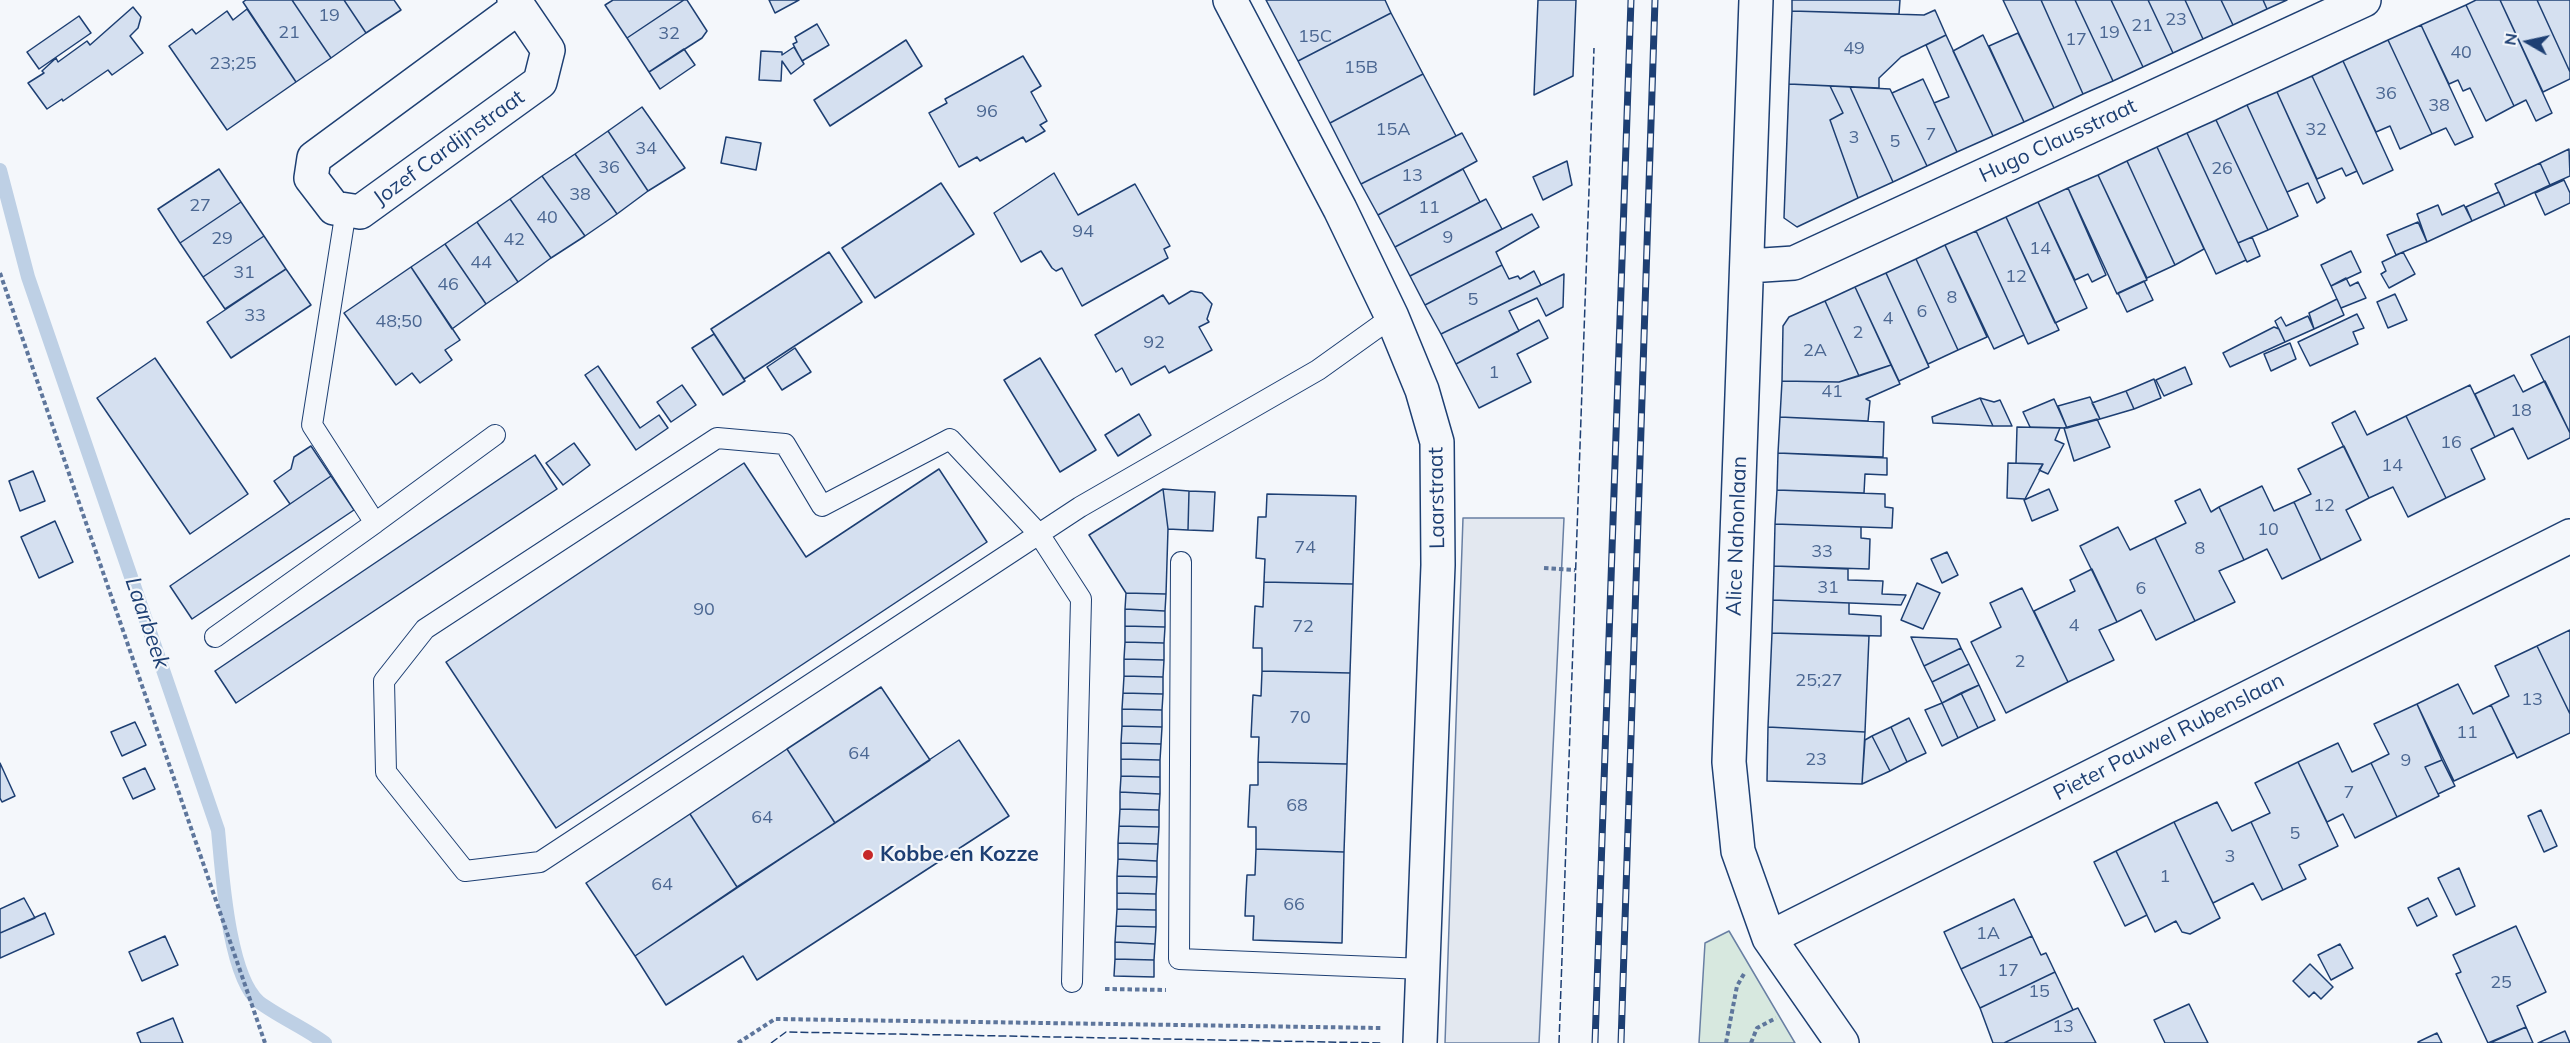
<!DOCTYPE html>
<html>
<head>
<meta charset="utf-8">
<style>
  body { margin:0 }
  #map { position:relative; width:2570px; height:1043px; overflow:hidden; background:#f4f7fb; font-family:Mulish,sans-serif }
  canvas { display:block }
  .north { position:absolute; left:2498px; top:12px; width:60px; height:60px; -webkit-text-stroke:4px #f4f7fb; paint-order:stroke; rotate:279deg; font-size:16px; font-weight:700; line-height:24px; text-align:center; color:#1d3f73 }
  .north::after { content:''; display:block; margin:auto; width:21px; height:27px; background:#1d3f73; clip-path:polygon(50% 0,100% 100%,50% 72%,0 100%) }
</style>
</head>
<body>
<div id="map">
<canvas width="2570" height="1043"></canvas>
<div class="north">N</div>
</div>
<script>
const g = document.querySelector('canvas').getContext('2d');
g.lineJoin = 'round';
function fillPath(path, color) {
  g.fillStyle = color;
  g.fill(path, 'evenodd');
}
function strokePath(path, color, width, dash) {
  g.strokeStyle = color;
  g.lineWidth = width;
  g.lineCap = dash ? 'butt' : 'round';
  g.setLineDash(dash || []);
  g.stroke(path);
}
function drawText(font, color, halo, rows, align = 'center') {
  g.font = font + ' Mulish,sans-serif';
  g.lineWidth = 4.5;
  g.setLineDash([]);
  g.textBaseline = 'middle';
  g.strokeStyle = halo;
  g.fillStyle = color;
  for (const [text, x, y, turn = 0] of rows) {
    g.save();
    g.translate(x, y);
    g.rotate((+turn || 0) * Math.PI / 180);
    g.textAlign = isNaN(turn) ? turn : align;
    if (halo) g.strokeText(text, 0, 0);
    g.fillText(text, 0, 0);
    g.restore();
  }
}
const green = new Path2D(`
  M1729 931 1795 1043H1699L1705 943Z`);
const parking = new Path2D(`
  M1463 518H1564L1539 1043H1445Z`);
const stream = new Path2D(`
  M0 170 28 277 218 830C222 870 228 976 259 1002 279 1017 305 1028 325 1043`);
const building = new Path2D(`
  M246 0H292L331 58 296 82 243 2Z
  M292 0H344L366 33 331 58Z
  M344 0H394L401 10 366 33Z
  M613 0H684L627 38 605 5Z
  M684 0H687L707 31 702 38 649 72 627 38Z
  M769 0H799L775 13Z
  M1266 0H1385L1391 13 1298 61Z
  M1538 0H1576L1573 76 1534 95Z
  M1792 0H1900L1899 14 1792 11Z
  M2003 0H2041L2083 94 2054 108Z
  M2041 0H2075L2113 81 2083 94Z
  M2075 0H2111L2143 67 2113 81Z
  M2111 0H2148L2173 53 2143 67Z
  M2148 0H2185L2203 39 2173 53Z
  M2185 0H2221L2233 25 2203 39Z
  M2221 0H2263L2267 9 2233 25Z
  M2263 0H2287L2267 9Z
  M2476 0H2500L2552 113 2536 121 2526 100 2514 106 2466 5Z
  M2500 0H2537L2570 72V79L2543 92Z
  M2537 0H2570V72Z
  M2466 5 2514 106 2486 121 2470 88 2463 91 2458 80 2449 84 2421 25Z
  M133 7 141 17 138 28 130 36 143 53 112 75 108 70 63 101 62 99 47 109 28 83 44 73 42 71 56 58 58 62 87 41 90 45Z
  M247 9 296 82 227 130 169 46 192 29 196 34 227 11 233 20Z
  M1935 10 1946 35 1901 57 1879 78V88L1789 84 1792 11 1924 15Z
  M1391 13 1423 74 1330 123 1298 61Z
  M79 16 91 33 39 69 27 52Z
  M817 24 829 45 802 61 793 44 797 42 795 37Z
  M2421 25 2473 137 2455 145 2446 128 2432 134 2388 40Z
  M2018 33 2054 108 2024 122 1989 46Z
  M1946 35 1993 136 1957 152 1934 103 1949 97 1926 45Z
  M1983 35 2024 122 1993 136 1953 51Z
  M906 40 922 66 830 126 814 100Z
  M2388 40 2432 134 2400 149 2390 126 2376 132 2343 61Z
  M794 47 804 64 791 74 782 61 781 81 759 80 761 51 782 52V55Z
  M684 49 695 65 660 89 649 72Z
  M1023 56 1041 86 1031 92 1047 121 1040 125 1045 131 1026 142 1023 137 980 161 977 157 959 167 929 113 947 103 945 99Z
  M2343 61 2393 170 2363 184 2312 76Z
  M1423 74 1456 136 1361 184 1330 123Z
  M2312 76 2357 171 2346 176 2342 168 2317 179 2277 92Z
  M1923 79 1957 152 1927 166 1892 93Z
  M1789 84 1830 86 1843 113 1830 120 1858 198 1797 227 1784 218Z
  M1830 86 1850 87 1893 182 1858 198 1830 120 1843 113Z
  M1850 87 1890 89 1927 166 1893 182Z
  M2277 92 2325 198 2317 203 2308 183 2287 192 2247 105Z
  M2247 105 2298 216 2268 230 2216 120Z
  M642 107 685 168 648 191 608 131Z
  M2216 120 2268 230 2238 243 2187 133Z
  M608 131 648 191 617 214 575 154Z
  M1462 133 1477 161 1378 215 1361 184Z
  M2187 133 2246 260 2216 274 2157 147Z
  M726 137 761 143 756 170 721 163Z
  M2157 147 2204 249 2175 265 2127 161Z
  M2569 149 2570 176 2550 185 2540 163Z
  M575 154 617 214 585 236 542 176Z
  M1567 161 1572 185 1543 200 1533 177Z
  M2127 161 2174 263 2175 265 2147 278 2098 175Z
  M2540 163 2550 185 2505 206 2495 184Z
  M219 169 241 202 180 243 158 209Z
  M1463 169 1480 202 1395 247 1378 215Z
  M1054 173 1078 215 1135 184 1170 246 1164 249 1168 258 1082 306 1062 268 1056 271 1052 268 1041 251 1021 262 994 213Z
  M2098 175 2147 280 2117 294 2068 188Z
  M542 176 585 236 551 258 510 199Z
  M2564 180 2570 193V203L2545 215 2535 193Z
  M941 183 974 234 875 298 842 248Z
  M2068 188 2106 275 2092 282 2088 274 2075 280 2038 202Z
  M2499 192 2505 206 2472 221 2466 207Z
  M510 199 551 258 518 282 477 222Z
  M1486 199 1502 229 1410 276 1395 247Z
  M241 202 264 236 203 277 180 243Z
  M2038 202 2087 308 2055 323 2006 217Z
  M2438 205 2442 215 2464 205 2472 221 2427 242 2417 214Z
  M1532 214 1539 227 1496 252 1502 265 1425 305 1410 276Z
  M2006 217 2059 330 2028 344 1976 231Z
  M477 222 518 282 486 304 445 244Z
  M2418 222 2427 242 2396 255 2387 235Z
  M1976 231 2024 335 1994 349 1945 245Z
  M264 236 286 269 225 309 203 277Z
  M2252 237 2260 256 2247 262 2238 243Z
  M445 244 486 304 452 329 411 267Z
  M1945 245 1987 337 1958 350 1916 259Z
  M2351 251 2361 272 2331 286 2321 265Z
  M829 252 862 302 744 379 711 329Z
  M2403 252 2415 274 2389 288 2381 274 2386 271 2382 262Z
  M1916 259 1958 350 1928 364 1886 273Z
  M1502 265 1509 279 1518 276 1520 279 1534 271 1541 285 1441 334 1425 305Z
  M411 267 460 340 445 350 452 360 420 383 412 373 396 385 344 313Z
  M286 269 311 305 231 358 207 322Z
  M1886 273 1929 367 1899 381 1855 287Z
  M1564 274 1563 307 1546 316 1537 298 1509 311 1519 331 1456 364 1441 334Z
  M2346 278 2350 286 2358 282 2366 298 2341 308 2331 286Z
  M2144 281 2153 300 2127 312 2118 293Z
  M1855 287 1891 365 1859 376 1825 301Z
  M1191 291 1202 293 1212 304 1207 319 1209 322 1199 327 1212 350 1169 373 1165 366 1131 385 1122 368 1116 372 1095 335 1163 295 1169 304Z
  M2395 294 2407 320 2388 328 2377 302Z
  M2337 299 2344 315 2314 329 2309 313Z
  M1825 301 1859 376 1839 382 1782 381 1783 326 1789 317Z
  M2357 314 2364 328 2353 332 2358 344 2310 366 2298 342Z
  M2308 316 2314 329 2285 342 2275 321 2281 317 2286 326Z
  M1539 320 1548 338 1517 354 1531 382 1479 408 1456 364Z
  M2274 327 2279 329 2285 342 2230 367 2223 353Z
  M714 334 745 381 723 395 692 348Z
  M2570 336V433L2531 355Z
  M2290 343 2296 359 2271 371 2264 354Z
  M795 348 811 372 782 390 767 367Z
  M155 358 248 494 190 534 97 398Z
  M1040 358 1096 450 1060 472 1004 380Z
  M1891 365 1900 384 1866 399 1870 401 1868 421 1780 417 1782 381 1839 382Z
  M598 366 640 428 659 415 668 428 636 450 585 375Z
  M2185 367 2192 384 2164 396 2156 380Z
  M2514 375 2523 392 2545 381 2570 433V438L2528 459 2513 428 2495 437 2475 394Z
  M2154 379 2161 398 2134 409 2126 391Z
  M682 385 696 405 671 422 657 402Z
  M2470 385 2495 437 2471 449 2485 479 2446 498 2406 416Z
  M2126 391 2134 409 2100 419 2092 403Z
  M2090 397 2100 419 2067 428 2058 406Z
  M1980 398 1993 426 1933 423 1932 417Z
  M1980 398 1994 402 2000 400 2012 426H1993Z
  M2054 399 2067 428 2030 427 2023 412Z
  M2355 411 2367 435 2406 416 2446 498 2408 517 2393 487 2369 498 2332 423Z
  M1139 414 1151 435 1118 456 1105 435Z
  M1780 417 1884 422 1883 457 1778 453Z
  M2097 419 2110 447 2074 461 2064 428Z
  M2017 427 2060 428 2055 440 2064 444 2048 474 2039 470 2043 464 2016 463Z
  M574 443 590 465 563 485 546 463Z
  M311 446 331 476 290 504 274 481 291 469 294 457Z
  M2344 446 2369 498 2346 510 2361 540 2321 560 2294 502 2311 494 2298 469Z
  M1778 453 1887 458V475L1865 474 1864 493 1777 490Z
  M535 455 557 489 236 703 215 671Z
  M744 463 806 557 939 469 987 542 556 828 446 662Z
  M2008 463 2043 464 2025 499 2007 498Z
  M33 471 45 501 20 511 9 481Z
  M331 476 354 510 192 619 170 586Z
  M2262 486 2274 511 2294 502 2321 560 2282 579 2267 549 2244 560 2219 507Z
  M1163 489 1189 491 1188 530 1168 529Z
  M1163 489 1168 529 1166 594 1126 593 1089 535Z
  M2049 489 2058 510 2032 521 2024 500Z
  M2200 489 2211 512 2219 507 2244 560 2219 571 2235 602 2195 621 2155 538 2186 523 2175 501Z
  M1777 490 1885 494V507L1893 508 1892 528 1775 524Z
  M1189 491 1215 492 1213 531 1188 530Z
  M1267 494 1356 496 1353 584 1264 582 1265 559 1256 558 1257 538 1258 517H1266Z
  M55 521 73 562 39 578 21 537Z
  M1775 524 1861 527V538L1870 539 1869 569 1774 566Z
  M2118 527 2130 550 2155 538 2195 621 2156 640 2141 610 2117 622 2080 546Z
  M1947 552 1958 575 1942 583 1931 559Z
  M1774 566 1848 569V580L1883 581 1882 594 1906 595 1901 605 1773 600Z
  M2092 569 2117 622 2099 630 2114 660 2068 682 2034 611 2075 591 2070 580Z
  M1264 582 1353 584 1350 673 1262 671V648H1253L1255 606 1263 607Z
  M1917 583 1940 593 1923 629 1901 620Z
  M2022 588 2068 682 2006 713 1971 642 2001 627 1990 603Z
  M1126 593 1166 594 1165 611 1125 609Z
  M1773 600 1849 603V614L1881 616V636L1772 633Z
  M1125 609 1165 611V627L1125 626Z
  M1125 626 1165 627 1164 643 1125 642Z
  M2570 630V714L2537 646Z
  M1772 633 1869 636 1865 732 1768 727Z
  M1911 637 1957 639 1961 648 1924 666Z
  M1125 642 1164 643V660L1124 659Z
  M2537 646 2570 714V733L2517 758 2491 705 2509 696 2495 666Z
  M1961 648 1969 664 1932 682 1924 666Z
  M1124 659 1164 660 1163 677 1124 676Z
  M1969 664 1979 685 1942 703 1932 682Z
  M1262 671 1350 673 1347 764 1258 762 1259 737H1251L1253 695 1261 696Z
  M1124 676 1163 677V694L1123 693Z
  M2458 684 2473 714 2491 705 2514 753 2454 781 2417 704Z
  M1979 685 1995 720 1978 728 1961 693Z
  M881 687 930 760 835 823 787 749Z
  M1123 693 1163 694 1162 710 1122 709Z
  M1961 693 1978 728 1958 738 1942 703Z
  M1942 703 1958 738 1942 746 1925 710Z
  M2417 704 2442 760 2425 767 2439 796 2397 817 2371 763 2389 754 2374 724Z
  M1122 709 1162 710V727L1122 726Z
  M1909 718 1926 753 1907 762 1891 727Z
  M135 722 146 745 122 756 111 732Z
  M1122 726 1162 727 1161 744 1121 743Z
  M1768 727 1865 732 1862 784 1767 781Z
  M1891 727 1907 762 1890 771 1872 736Z
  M1872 736 1890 771 1862 784 1865 740Z
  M959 740 1009 816 757 980 743 956 666 1005 635 956Z
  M1121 743 1161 744 1160 760 1121 759Z
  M2338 743 2352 772 2371 763 2397 817 2355 838 2343 814 2327 822 2298 762Z
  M787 749 835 823 737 887 690 814Z
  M1121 759 1160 760V777L1121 776Z
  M2442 760 2455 786 2438 794 2425 767Z
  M1258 762 1347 764 1344 852 1256 849V827H1248L1249 805 1250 785H1258Z
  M2298 762 2338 846 2299 865 2306 879 2283 890 2251 822 2270 813 2255 783Z
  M0 763 15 796 2 802 0 798Z
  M145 768 155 789 133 799 123 778Z
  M1121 776 1160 777V794L1120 792Z
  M1120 792 1160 794 1159 810 1120 809Z
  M2217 802 2232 831 2251 822 2283 890 2262 900 2253 883 2213 903 2174 822Z
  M1120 809 1159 810V827L1119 826Z
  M2541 810 2557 846 2544 852 2528 816Z
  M690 814 737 887 635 956 586 883Z
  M2174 822 2220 918 2190 934 2182 932 2176 921 2155 932 2116 851Z
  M1119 826 1159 827 1158 844 1118 843Z
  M1118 843 1158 844 1157 861 1118 859Z
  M1256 849 1344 852 1342 943 1253 940 1254 916H1245L1246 893 1247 875H1255Z
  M2116 851 2147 915 2125 926 2094 862Z
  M1118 859 1157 861V877L1117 876Z
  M2459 868 2475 906 2456 915 2438 878Z
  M1117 876 1157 877 1156 894 1117 893Z
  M1117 893 1156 894V910L1117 909Z
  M24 898 35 918 0 933V909Z
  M2428 898 2437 916 2417 926 2408 908Z
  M2014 899 2032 936 1961 969 1944 932Z
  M1117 909 1156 910V927L1116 926Z
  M45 913 54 934 0 958V933Z
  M1116 926 1156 927 1155 944 1115 942Z
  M2516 926 2546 992 2517 1006 2526 1027 2488 1043 2456 974 2461 972 2453 955Z
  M165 936 178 965 142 981 129 952Z
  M2032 936 2041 955 2046 953 2055 972 1980 1008 1961 969Z
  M1115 942 1155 944 1154 960 1115 959Z
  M2340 944 2353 968 2331 980 2318 955Z
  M1115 959 1154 960V977L1114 976Z
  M2310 964 2333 987 2321 999 2314 992 2309 997 2293 981Z
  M2055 972 2073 1010 2004 1043H1993L1980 1008Z
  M2189 1004 2208 1043H2165L2154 1020Z
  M2078 1008 2096 1043H2004L2073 1010Z
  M173 1018 183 1043H141L137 1033Z
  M2526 1027 2533 1043H2490Z
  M2565 1031 2570 1043H2538Z
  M2437 1033 2442 1043H2418V1042Z`);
const path = new Path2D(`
  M0 273 265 1043
  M1544 568 1575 570
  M1105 989 1166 990
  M738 1043 775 1019 1381 1028
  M1726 1043 1737 986 1745 972
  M1751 1043 1757 1028 1776 1018`);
const service = new Path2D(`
  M375 523 495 435
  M1181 562 1179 959 1424 969
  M215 637 375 523 312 425 346 210
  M1072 982 1081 599 1039 534 950 439 822 506 785 444 717 438 425 629 384 681 386 772 465 871 540 862 1039 534 1080 507 1318 370 1392 317`);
const minor = new Path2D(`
  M514 0 548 50 540 82 360 212 334 208 311 178 314 158 519 7
  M1230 0 1340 209 1392 317 1422 390 1437 442 1438 565 1420 1043
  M1756 0 1729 762 1738 851 1769 938 1842 1043
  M1748 266 1794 263 2364 0
  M1769 938 2570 536`);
const rail = new Path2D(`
  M1595 1043 1631 0
  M1621 1043 1655 0`);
const fence = new Path2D(`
  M771 1043 786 1032 1382 1043
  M1559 1043 1594 48`);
const markers = [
  [868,855,6,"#c62828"]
];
const numberNames = [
  ["19",329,16],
  ["23",2176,20],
  ["21",2142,26],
  ["21",289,33],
  ["19",2109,33],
  ["32",669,34],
  ["15C",1315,37],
  ["17",2076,40],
  ["49",1854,49],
  ["40",2461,53],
  ["23;25",233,64],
  ["15B",1361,68],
  ["36",2386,94],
  ["38",2439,106],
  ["96",987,112],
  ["15A",1393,130],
  ["32",2316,130],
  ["7",1931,135],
  ["3",1854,138],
  ["5",1895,142],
  ["34",646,149],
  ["36",609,168],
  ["26",2222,169],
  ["13",1412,176],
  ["38",580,195],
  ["27",200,206],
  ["11",1429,208],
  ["40",547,218],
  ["94",1083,232],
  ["9",1448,238],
  ["29",222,239],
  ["42",514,240],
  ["14",2040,249],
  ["44",481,263],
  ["31",244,273],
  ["12",2016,277],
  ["46",448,285],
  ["8",1952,298],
  ["5",1473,300],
  ["6",1922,312],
  ["33",255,316],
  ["4",1888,319],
  ["48;50",399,322],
  ["2",1858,333],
  ["92",1154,343],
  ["2A",1815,351],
  ["1",1494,373],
  ["41",1832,392],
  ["18",2521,411],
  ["16",2451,443],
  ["14",2392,466],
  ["12",2324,506],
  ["10",2268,530],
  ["74",1305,548],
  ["8",2200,549],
  ["33",1822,552],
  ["31",1828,588],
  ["6",2141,589],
  ["90",704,610],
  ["4",2074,626],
  ["72",1303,627],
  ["2",2020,662],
  ["25;27",1819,681],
  ["13",2532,700],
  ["70",1300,718],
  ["11",2467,733],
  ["64",859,754],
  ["23",1816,760],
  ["9",2406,761],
  ["7",2349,793],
  ["68",1297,806],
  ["64",762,818],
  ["5",2295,834],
  ["3",2230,857],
  ["1",2165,877],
  ["64",662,885],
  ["66",1294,905],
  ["1A",1988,934],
  ["17",2008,971],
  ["25",2501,983],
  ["15",2039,992],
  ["13",2063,1027]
];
const streetNames = [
  ["Hugo Clausstraat",2058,141,-25],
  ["Jozef Cardijnstraat",449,148,-36],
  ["Laarstraat",1437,498,-91],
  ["Alice Nahonlaan",1737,536,-88],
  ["Pieter Pauwel Rubenslaan",2169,737,-27]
];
const poiNames = [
  ["Kobbe en Kozze",880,855]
];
const waterNames = [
  ["Laarbeek",147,623,71]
];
fillPath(green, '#d7e8df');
strokePath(green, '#687fa3', 1.5);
fillPath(parking, '#e3e8f0');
strokePath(parking, '#687fa3', 1.5);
strokePath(stream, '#bed0e5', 14);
fillPath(building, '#d5e0f0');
strokePath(building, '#1d3f73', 1.5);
strokePath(service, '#1d3f73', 22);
strokePath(minor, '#1d3f73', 36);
strokePath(path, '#5e769c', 4, [4.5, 3]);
strokePath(service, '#f4f7fb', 20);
strokePath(minor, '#f4f7fb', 33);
strokePath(rail, '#1d3f73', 7);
strokePath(rail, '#f4f7fb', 4.5, [14]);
strokePath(fence, '#1d3f73', 1.5, [8, 3]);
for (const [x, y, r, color] of markers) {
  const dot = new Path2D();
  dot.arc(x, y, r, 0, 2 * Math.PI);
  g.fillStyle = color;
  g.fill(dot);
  strokePath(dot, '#f4f7fb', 2);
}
drawText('18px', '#4b6792', null, numberNames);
drawText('21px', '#1d3f73', '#f4f7fb', streetNames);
drawText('bold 21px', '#1d3f73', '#f4f7fb', poiNames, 'left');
drawText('italic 22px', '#1d3f73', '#f4f7fb', waterNames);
</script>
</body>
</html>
